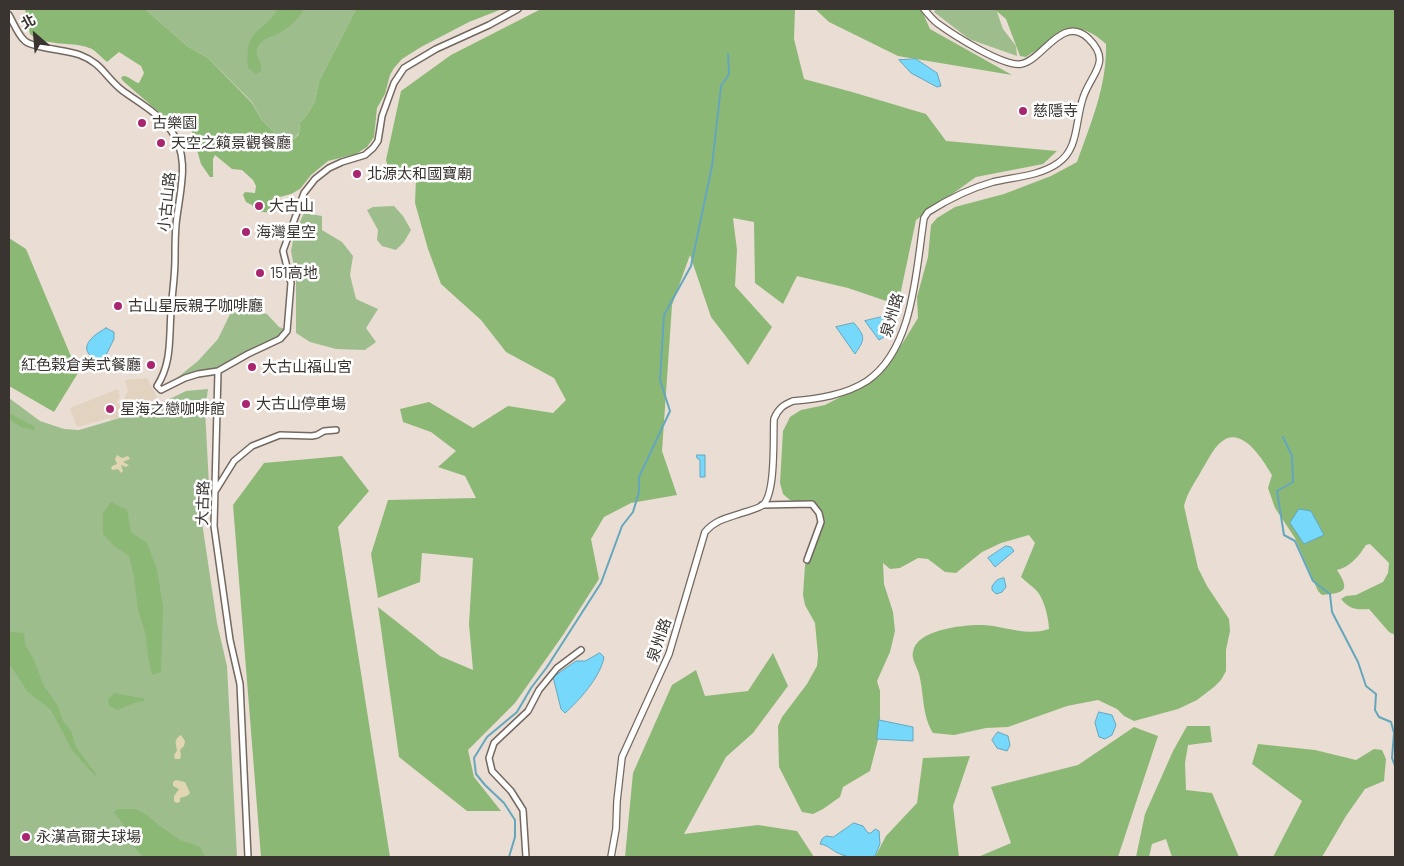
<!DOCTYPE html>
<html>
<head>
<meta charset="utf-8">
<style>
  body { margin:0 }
  #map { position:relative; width:1404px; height:866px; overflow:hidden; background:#eaddd3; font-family:Barlow,"Noto Sans TC",sans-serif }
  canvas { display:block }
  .frame { position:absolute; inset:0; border:10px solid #393430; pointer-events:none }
  .north { position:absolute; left:10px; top:10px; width:50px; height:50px; -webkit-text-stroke:4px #fff; paint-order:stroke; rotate:333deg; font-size:14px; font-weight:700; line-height:20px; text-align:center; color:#393430 }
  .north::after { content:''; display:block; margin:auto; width:18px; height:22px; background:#393430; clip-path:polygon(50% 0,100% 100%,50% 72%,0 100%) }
</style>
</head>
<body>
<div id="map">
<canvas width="1404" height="866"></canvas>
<div class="frame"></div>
<div class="north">北</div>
</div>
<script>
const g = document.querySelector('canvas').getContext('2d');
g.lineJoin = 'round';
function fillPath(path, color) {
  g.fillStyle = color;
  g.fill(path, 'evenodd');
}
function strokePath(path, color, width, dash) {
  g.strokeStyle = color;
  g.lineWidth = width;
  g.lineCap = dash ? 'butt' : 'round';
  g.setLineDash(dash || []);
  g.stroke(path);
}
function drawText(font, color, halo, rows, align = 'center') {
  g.font = font + ' Barlow,"Noto Sans TC",sans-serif';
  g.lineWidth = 5;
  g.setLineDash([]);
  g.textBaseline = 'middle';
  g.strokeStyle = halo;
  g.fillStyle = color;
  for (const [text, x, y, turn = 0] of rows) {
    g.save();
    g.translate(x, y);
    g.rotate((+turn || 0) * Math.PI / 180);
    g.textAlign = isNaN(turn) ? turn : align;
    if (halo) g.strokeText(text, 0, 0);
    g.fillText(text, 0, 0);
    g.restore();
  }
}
const commercial = new Path2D(`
  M147 378 157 397 138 411 111 421 110 418 77 427 70 408 118 389 120 397 117 402 120 405 128 391 125 380Z`);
const green = new Path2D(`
  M145 9H356L319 81 315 101 307 115 300 122 299 133 292 141 289 142 274 132 261 119 252 102 208 58 187 46Z
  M936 9H996L1003 29 1016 46 1017 56 969 39 934 12Z
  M394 206 403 216 411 230 404 242 396 250 382 246 377 240 378 230 367 210 373 207Z
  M304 213 322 216V230L342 242 353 256 350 275 356 299 378 309 366 328 376 342 365 350 336 349 310 342 296 333V277L291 251 294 235Z
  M233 308 267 314 279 327 285 329 278 338 247 351 218 369 199 371 173 381 198 361 218 339Z
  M208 389 205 410 209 485 200 509 217 623 227 666 237 857H9V398L40 421 64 429 79 430 147 410 186 391Z`);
const forest = new Path2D(`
  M25 9H145L187 46 208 58 252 103 261 119 274 132 289 142 292 141 299 134 300 122 307 115 315 101 319 81 356 9H502L469 22 421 47 402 59 394 68 390 75 385 94 377 108 374 137 367 147 356 154 328 161 311 175 300 189 291 194 272 199 270 203 272 213 255 211 252 205 246 202 243 195 245 192 255 193 256 186 253 180 242 170 232 169 215 155 213 159V177H210L201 164 190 125 182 121 178 122 167 119 123 81 121 78 123 76C130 76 133 82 139 83L144 73 141 66 119 52 107 62C102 58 97 52 92 49 76 41 44 47 30 34Z
  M278 9H304C299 18 289 28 279 33 272 37 260 39 257 49 255 56 263 63 261 71L256 74 248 68C245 26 260 37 278 9Z
  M541 9H795L794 39 804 79 852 92 926 114 946 141 1057 151 1043 164 976 177 916 220 898 305 848 288 797 276 783 304 755 283 754 222 733 218 737 250 735 286 772 327 748 365 711 317 690 255 672 305 662 451 677 495 631 503 604 517 591 539 599 579 563 635 515 703 468 750 474 777 501 811H467L399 757 378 607 440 656 473 670 469 624 473 558 422 553 420 582 378 598 371 554 388 500 476 498 465 476 438 467 456 451 431 432 403 422 400 409 429 402 473 428 508 406 553 413 566 400 554 378 506 352 481 320 441 284 428 249 415 203 416 179 391 177 386 160 401 91 451 55Z
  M815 9H921L930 29 1012 75 898 56 829 22Z
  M994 9H1395V635L1389 632 1369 609C1356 610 1349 609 1341 599L1346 596 1356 595 1383 582 1388 573 1389 563 1370 544 1366 545C1359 556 1350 567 1337 570 1351 591 1344 593 1322 595L1318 591 1295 538 1275 508 1268 488 1272 475C1263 460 1241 423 1220 443 1213 449 1208 460 1203 468 1196 481 1187 492 1184 506L1198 568 1207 586 1229 619 1230 631 1226 650V671L1221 680 1214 687 1197 700 1178 709 1134 721 1124 716 1117 709 1098 700 1067 706 1008 727 986 728 954 735 933 733C922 716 924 693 919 674 917 667 911 658 913 652 916 630 961 625 980 625 1004 625 1024 637 1049 629 1049 619 1044 598 1036 590 1032 586 1026 582 1021 577L1035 543 1029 535 1001 543 982 552 956 573 945 572 928 559 918 558 900 568 890 569 883 563 884 584 893 612 895 631 890 652 877 681 880 691V732L870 771 843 787 840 797 823 809 813 814 802 812 779 767 778 726 782 717 807 684 817 666 818 655 815 623 805 605 803 595 805 565 822 530 818 510 810 504 790 500 783 494 780 483 783 431 790 417 801 410 825 405 852 391 875 372 902 344 918 318 917 297 928 257 931 225 937 218 955 207 1004 194 1051 176 1077 162C1091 123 1107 86 1106 44 1099 38 1089 29 1079 30 1067 31 1036 50 1026 57L1020 56 1006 19Z
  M9 238 26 249 78 373 54 412 9 386Z
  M9 413 35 427 34 430 21 427 9 419Z
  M342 456 369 491 338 527 390 857H261L233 505 264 463Z
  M111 502 127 510 131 532 147 543 157 569 163 607 161 672 152 675 148 656 145 632 138 610 134 576 129 556 114 546 103 534V513Z
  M9 627 11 632 24 633 25 644 34 660 44 686 58 706 63 721 71 731 76 747 96 774 95 776 72 750 51 710 28 692 10 665 9 662Z
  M773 653 788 686 753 733 726 757 684 834 758 825 797 831 814 857H625L633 773 672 685 696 670 705 696 748 691Z
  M114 693 145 699 144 701 137 702 118 710 109 706 108 699Z
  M1187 726H1210L1212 742 1188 745 1185 763 1186 790 1212 793 1239 857H1172L1166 839 1152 844 1149 857H1136L1145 814 1173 751Z
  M1134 727 1158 736 1118 857H978L1011 843 991 787 1078 765Z
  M1258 744 1315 750 1356 760 1374 749 1382 750 1386 759 1384 781 1365 789 1346 816 1322 857H1273L1302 801 1252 764Z
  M970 756 953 806 959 857H875L886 836 917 803 923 758Z
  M117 809H136L147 815 160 826 180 840 200 847 205 857H143C139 852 134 847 130 841 123 829 125 823 114 813Z`);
const sand = new Path2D(`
  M117 455 122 458 128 456 130 459 123 462 129 465 126 467 121 465 123 471 121 473 118 469 113 470 111 469 112 466 117 464 115 459Z
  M181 735 185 741 184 746 180 750 181 755 180 759H175L174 755 177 751C176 743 173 740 181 735Z
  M176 780 185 782 190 793 187 796 180 798V802L176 803 174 801V796L179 789 173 786V782Z`);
const water = new Path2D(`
  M916 59 937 73 941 86 937 87 911 73 899 60Z
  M882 317 886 326 884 337 879 340 865 321Z
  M854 323C866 337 865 339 855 354L836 327Z
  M106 328 114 332V339L105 357 97 360C75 349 93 335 106 328Z
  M697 455H705V477H700V460L697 458Z
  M1299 509 1311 511 1324 535 1304 544 1290 523Z
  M1006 546 1011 547 1014 551 995 567 988 558Z
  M1004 578 1006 587 1002 592 996 594 992 590V586L997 580Z
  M600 653 604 657C601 676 579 701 565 713L561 709 553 677 576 661H585Z
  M1099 712 1112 715 1116 725 1112 735 1105 739 1099 737 1095 723Z
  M879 720 913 727V741L877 739Z
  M998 732 1008 736 1010 745 1007 751 997 748 992 740Z
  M854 823 863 826 868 833H871L875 829 879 831 880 844 875 856C863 858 849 859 838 853 831 850 828 845 820 844L822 839 826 836 833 837Z`);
const stream = new Path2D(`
  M1283 437 1292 456 1293 482 1277 491 1284 535 1295 541 1313 581 1330 594 1332 612 1358 662 1366 686 1376 694 1375 710 1379 717 1391 722 1394 733 1392 758 1395 766
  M509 857 515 837V820L504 803 485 785 476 774 474 758 487 737 517 712 531 688 547 667 601 583 622 526 633 512 639 492V477L670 411 660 380 664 315 691 266 712 166 721 86 729 74 728 54`);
const minor = new Path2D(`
  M9 15C13 22 18 35 25 41 33 48 67 50 80 55 102 63 105 77 123 91 138 102 158 113 170 129 192 158 179 192 176 225 175 236 175 248 175 259 175 277 172 294 171 312 169 338 172 363 157 386L161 390 185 378 198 374 218 371
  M216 490 234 461 252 446 280 435 312 436 317 435 324 431 336 430
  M762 505 812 504 819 513 821 522 807 560
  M248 857 240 684 230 640 214 526 218 371 248 354 280 339 287 331 291 283 283 251 304 193 315 179 329 168 342 162 365 155 373 148 378 141 382 116 394 83 404 68 436 49 489 25 518 9
  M526 857 523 810 511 791 492 771 489 758 494 743 528 711 539 690 557 668 581 650`);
const tertiary = new Path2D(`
  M611 857 616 829 617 801 622 757 669 654 705 532C715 520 727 518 742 513 748 511 757 509 763 505 776 493 773 437 774 419 778 409 783 405 793 401 818 399 845 395 867 381 914 349 916 269 924 218L928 212C947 200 971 188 993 182 1014 177 1040 176 1058 163 1079 149 1075 121 1083 98 1091 73 1113 62 1088 38 1062 14 1042 61 1021 64 1003 67 952 34 937 23 932 19 928 14 924 9`);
const markers = [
  [1023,111,5,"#a9256f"],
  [142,123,5,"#a9256f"],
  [161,143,5,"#a9256f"],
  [357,174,5,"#a9256f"],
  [259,206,5,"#a9256f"],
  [246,232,5,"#a9256f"],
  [260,273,5,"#a9256f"],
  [118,306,5,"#a9256f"],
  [151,365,5,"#a9256f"],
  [252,367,5,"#a9256f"],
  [246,404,5,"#a9256f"],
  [110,409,5,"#a9256f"],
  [26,837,5,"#a9256f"]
];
const poiNames = [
  ["慈隱寺",1033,111],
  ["古樂園",152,123],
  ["天空之籟景觀餐廳",171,143],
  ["北源太和國寶廟",367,174],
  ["大古山",269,206],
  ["海灣星空",256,232],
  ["151高地",270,273],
  ["古山星辰親子咖啡廳",128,306],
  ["紅色榖倉美式餐廳",141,365,"right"],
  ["大古山福山宮",262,367],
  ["大古山停車場",256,404],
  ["星海之戀咖啡館",120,409],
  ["永漢高爾夫球場",36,837]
];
const streetNames = [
  ["小古山路",167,202,-84],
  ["泉州路",892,315,-73],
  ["大古路",203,503,-88],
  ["泉州路",659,640,-71]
];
fillPath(commercial, '#e2d3c1');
fillPath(green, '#9dbd8d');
fillPath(forest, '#8cb876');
fillPath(sand, '#e0d6b1');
fillPath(water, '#76d8fa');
strokePath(water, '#64a7bd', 1);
strokePath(stream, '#64a7bd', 2);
strokePath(minor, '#746960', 8);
strokePath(tertiary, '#746960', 8);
strokePath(minor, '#fff', 5);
strokePath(tertiary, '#fff', 5.5);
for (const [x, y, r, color] of markers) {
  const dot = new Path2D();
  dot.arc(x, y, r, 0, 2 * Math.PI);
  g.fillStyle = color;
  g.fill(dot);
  strokePath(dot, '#fff', 2);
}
drawText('15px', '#393430', '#fff', poiNames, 'left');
drawText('15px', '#393430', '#fff', streetNames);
</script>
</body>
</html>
